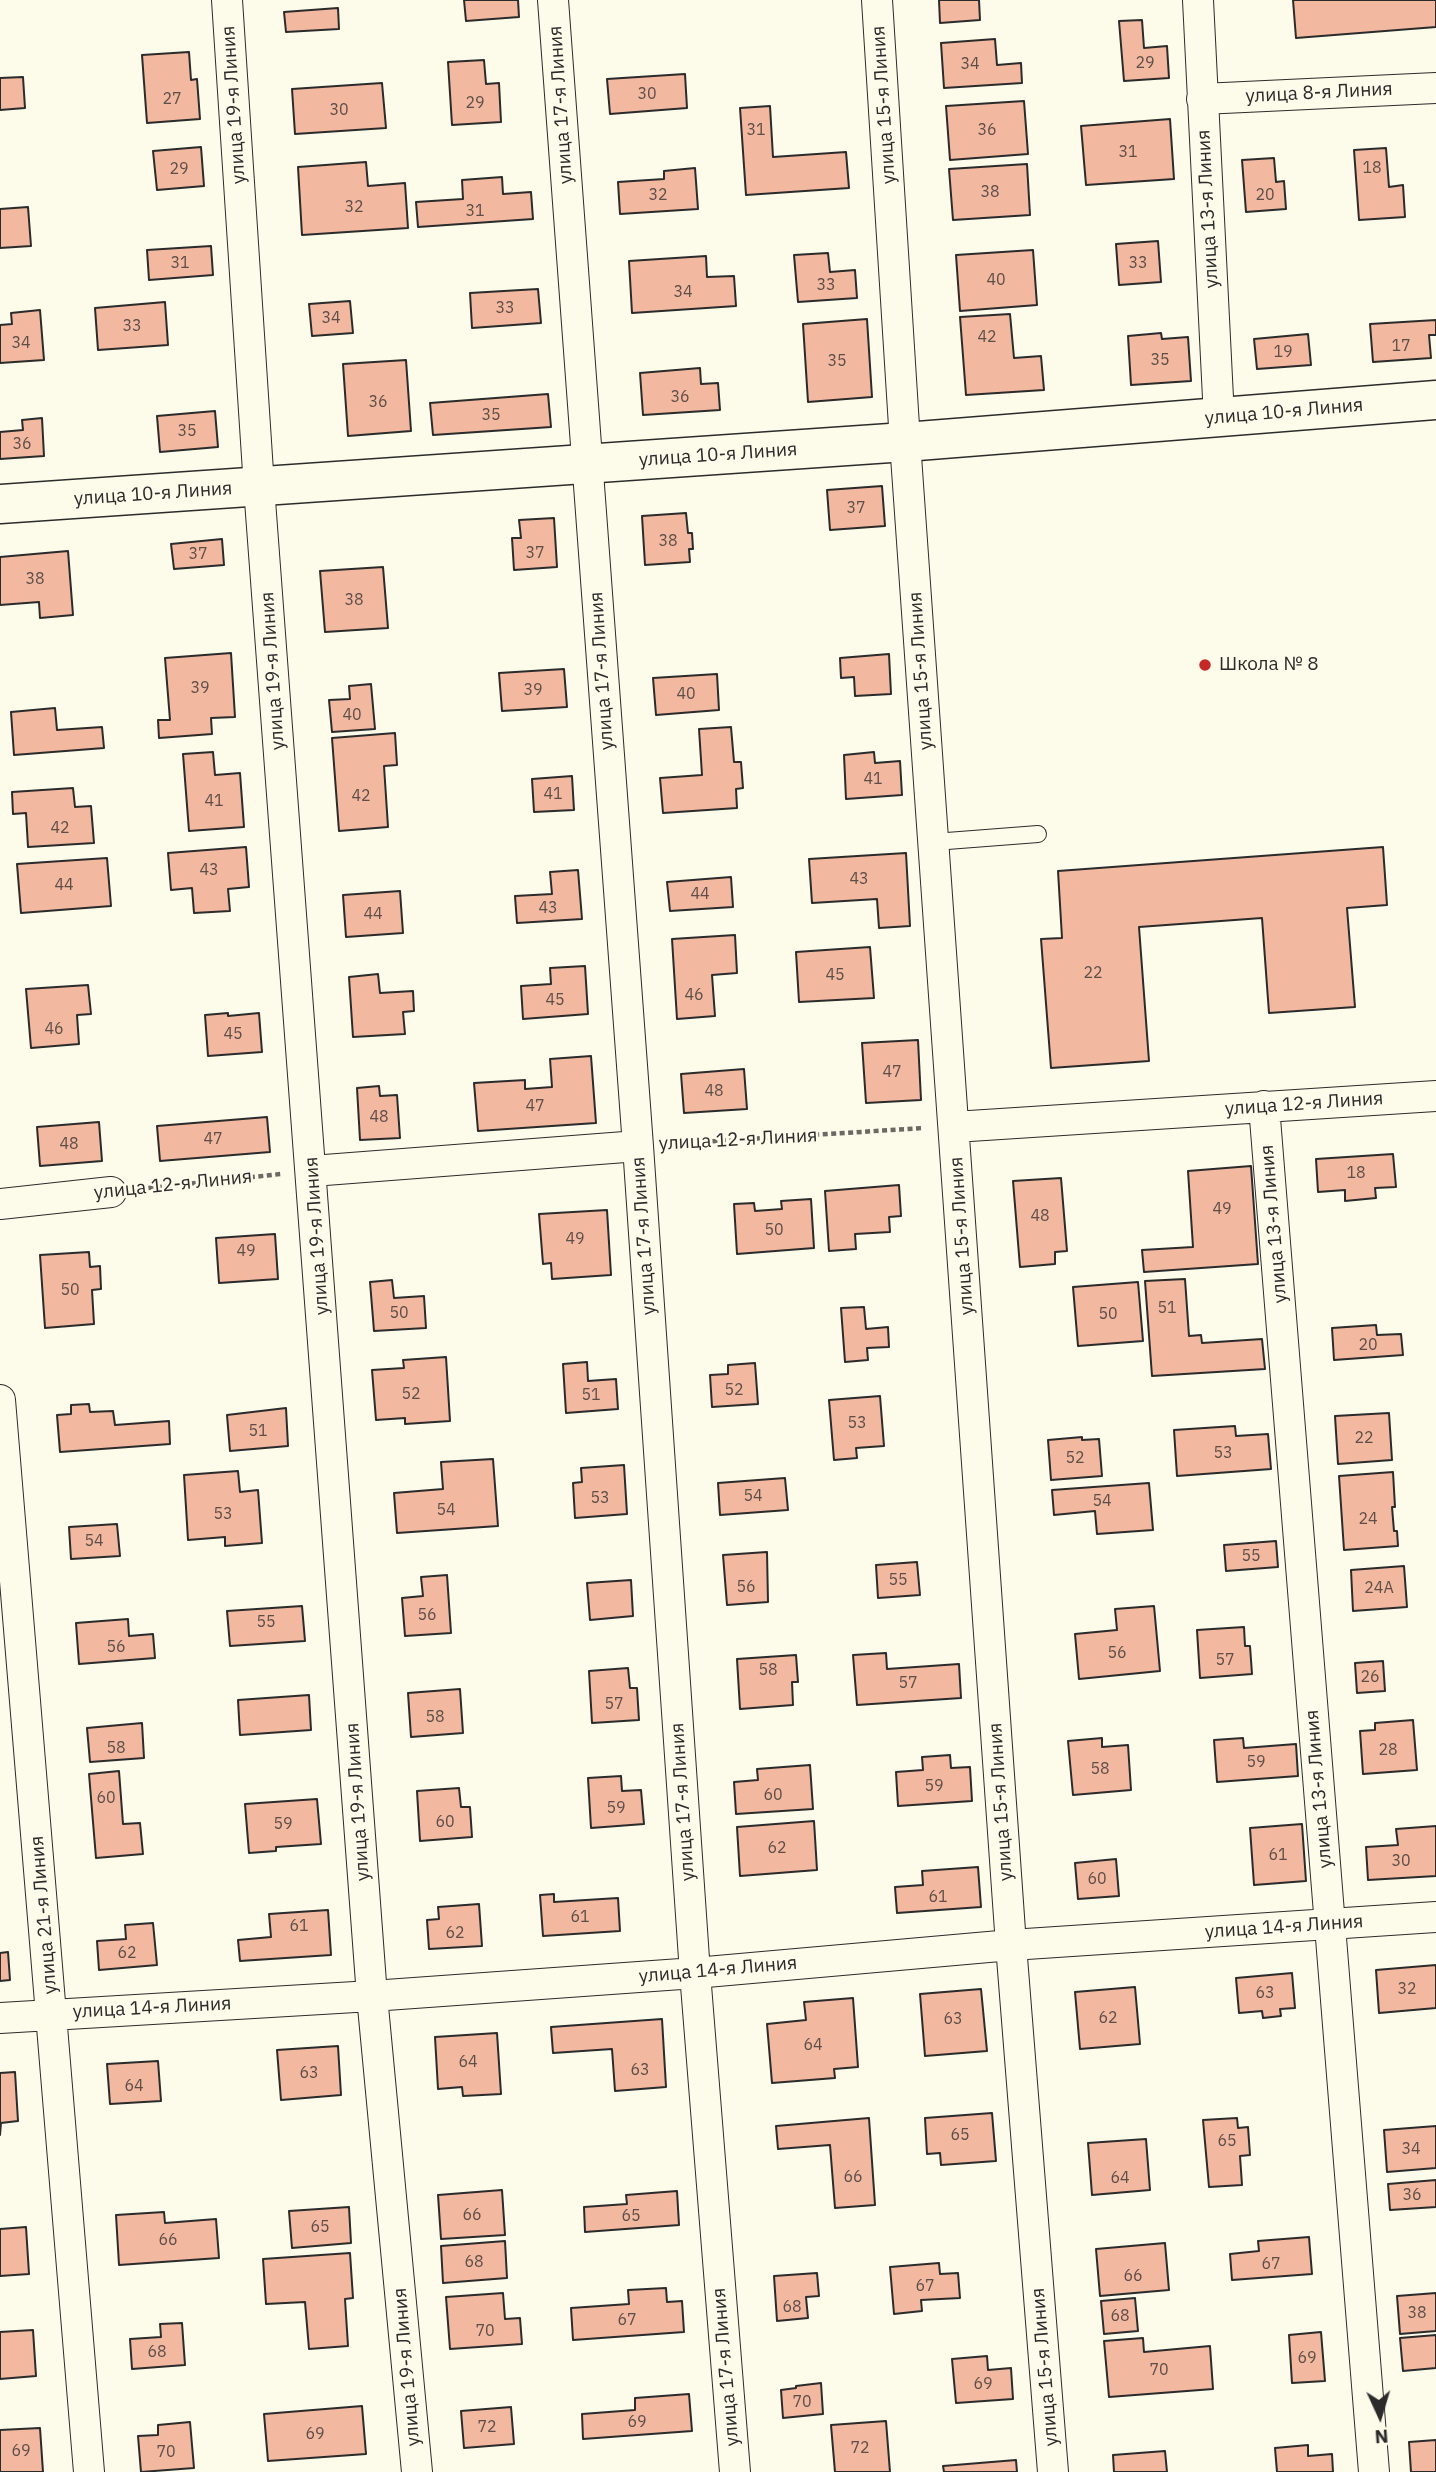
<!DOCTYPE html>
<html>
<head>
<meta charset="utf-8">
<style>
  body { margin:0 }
  #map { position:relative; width:1436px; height:2472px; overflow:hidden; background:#fdfbea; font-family:"IBM Plex Sans",sans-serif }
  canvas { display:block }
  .north { position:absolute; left:1345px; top:2381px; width:70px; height:70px; -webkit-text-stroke:5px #fdfbea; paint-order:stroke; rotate:176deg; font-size:19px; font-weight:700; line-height:28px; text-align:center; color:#2b2b2b }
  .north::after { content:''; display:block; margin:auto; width:24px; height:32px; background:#2b2b2b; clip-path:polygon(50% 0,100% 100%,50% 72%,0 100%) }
</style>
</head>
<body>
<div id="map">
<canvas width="1436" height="2472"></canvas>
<div class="north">N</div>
</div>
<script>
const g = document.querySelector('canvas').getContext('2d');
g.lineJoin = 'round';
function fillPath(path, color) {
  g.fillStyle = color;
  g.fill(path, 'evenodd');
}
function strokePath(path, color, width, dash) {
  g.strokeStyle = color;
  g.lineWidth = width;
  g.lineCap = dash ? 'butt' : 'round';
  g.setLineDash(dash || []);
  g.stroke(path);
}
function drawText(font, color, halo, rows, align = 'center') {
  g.font = font + ' "IBM Plex Sans",sans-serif';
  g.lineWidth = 5;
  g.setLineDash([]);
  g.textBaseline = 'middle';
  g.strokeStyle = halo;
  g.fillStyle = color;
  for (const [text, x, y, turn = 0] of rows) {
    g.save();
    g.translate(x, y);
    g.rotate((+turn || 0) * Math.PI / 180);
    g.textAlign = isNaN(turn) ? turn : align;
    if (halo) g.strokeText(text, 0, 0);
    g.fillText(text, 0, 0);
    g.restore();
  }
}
const building = new Path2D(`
  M464 0H518L519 17 466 21Z
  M939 0H979L980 20 940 23Z
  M1293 0H1436V27L1296 38Z
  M338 8 339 29 286 32 284 12Z
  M1142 20 1144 48 1167 46 1169 78 1124 81 1119 21Z
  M995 39 997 65 1021 63 1022 83 944 88 941 43Z
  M189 52 191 80 197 79 200 119 147 123 142 55Z
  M484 60 486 84 499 83 501 122 452 125 448 62Z
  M685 74 687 108 610 114 607 79Z
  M23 77 25 108 0 110V78Z
  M382 83 386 128 295 134 292 89Z
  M1024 101 1028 154 950 160 946 106Z
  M770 106 773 157 846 152 849 188 746 195 740 108Z
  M1170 119 1174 179 1086 185 1081 126Z
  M201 147 204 186 157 190 153 151Z
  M1386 148 1389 187 1403 185 1405 217 1359 220 1354 150Z
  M1274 158 1276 182 1284 181 1286 209 1246 212 1242 160Z
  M366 162 368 186 405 183 408 228 302 235 298 167Z
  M1027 164 1030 215 953 220 949 169Z
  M695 168 698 209 620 214 618 182 664 179V171Z
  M502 177 503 194 531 192 533 219 418 227 416 202 463 199 462 180Z
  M28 207 31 246 0 248V209Z
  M1158 241 1161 282 1119 285 1116 244Z
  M211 246 213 275 149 280 147 250Z
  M1033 250 1037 305 960 311 956 255Z
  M828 253 830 272 855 270 857 298 798 302 794 255Z
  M706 256 707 277 734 276 736 306 632 313 629 261Z
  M538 289 541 323 472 328 470 293Z
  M350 301 353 333 312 336 309 304Z
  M165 302 168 345 98 350 95 308Z
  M40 310 44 360 0 363V325L12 324 11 313Z
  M1010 314 1014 358 1041 356 1044 390 966 395 960 317Z
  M867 319 872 397 808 402 803 324Z
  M1436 320V335H1429L1431 358 1373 362 1370 324Z
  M1161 333 1162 339 1188 337 1191 381 1131 385 1128 336Z
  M1308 334 1311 365 1257 369 1254 339Z
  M406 360 411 431 348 436 343 364Z
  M700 368 701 384 718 383 720 410 643 415 640 373Z
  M548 394 551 427 433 435 430 403Z
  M215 411 218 447 160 452 157 416Z
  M42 418 44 456 0 459V432L23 430 22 420Z
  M882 486 885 526 830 530 827 490Z
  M686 513 688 533H692L693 549H689L690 562 645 565 642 516Z
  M554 518 557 567 514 570 512 538H521L519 520Z
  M222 539 224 565 174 569 171 544Z
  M68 551 73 615 40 618 39 602 0 605V557Z
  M383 567 388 628 325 632 320 571Z
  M231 653 235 717 211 718 212 734 159 738 158 720H170L165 658Z
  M889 654 891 694 855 696 854 677 841 678 840 658Z
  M564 669 567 707 502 711 499 673Z
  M717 674 719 710 656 715 653 678Z
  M371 684 375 729 332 732 329 700 350 699 349 686Z
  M55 708 57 730 102 727 104 748 14 755 11 712Z
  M731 727 734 762H741L743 788 736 789 737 808 663 813 660 778 702 775 699 729Z
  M395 733 397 765 384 766 388 827 339 831 332 738Z
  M213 752 215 775 240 773 244 827 189 831 183 754Z
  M874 752 875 763 900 761 902 795 846 799 844 755Z
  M572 776 574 810 534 812 532 779Z
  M73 788 75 807 91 806 94 843 28 847 26 813 13 814 12 792Z
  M246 847 249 887 228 889 230 911 194 913 192 888 171 890 168 853Z
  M1383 847 1387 905 1347 908 1355 1007 1269 1013 1262 918 1139 927 1149 1061 1051 1068 1041 939 1062 938 1058 871Z
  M906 853 910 926 879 928 877 899 812 903 809 859Z
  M107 858 111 906 21 913 17 864Z
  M578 870 582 919 517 923 515 896 552 894 550 872Z
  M731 877 733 907 670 911 667 882Z
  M400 891 403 933 346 937 343 895Z
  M735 935 737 973 712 975 715 1016 677 1019 672 939Z
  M870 947 874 998 799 1002 796 952Z
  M585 966 588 1014 523 1019 521 986 551 984 550 968Z
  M378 974 380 993 413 991 414 1011 403 1012 405 1034 353 1037 349 977Z
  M88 985 91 1014 77 1015 79 1044 31 1048 26 989Z
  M228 1013V1016L259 1013 262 1052 208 1056 205 1015Z
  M918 1040 921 1100 866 1103 862 1043Z
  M591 1056 596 1123 478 1131 474 1083 525 1080V1089L552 1087 550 1059Z
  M744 1069 747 1109 684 1113 681 1074Z
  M379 1086 380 1096 397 1095 400 1138 360 1140 357 1088Z
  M267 1117 270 1152 160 1161 157 1126Z
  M99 1122 102 1161 40 1166 37 1127Z
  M1393 1154 1396 1187 1375 1188 1376 1198 1345 1201V1190L1318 1192 1316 1159Z
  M1251 1166 1258 1264 1144 1272 1142 1250 1193 1247 1188 1171Z
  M1061 1178 1067 1251 1055 1252V1264L1020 1267 1013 1181Z
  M899 1185 901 1216 889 1217 890 1232 855 1234 856 1249 829 1251 825 1191Z
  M811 1199 814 1248 737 1254 734 1204 754 1203 755 1211 782 1209 781 1201Z
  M607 1210 611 1275 552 1279 551 1263 543 1264 539 1214Z
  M275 1234 278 1279 219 1283 216 1238Z
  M89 1252 90 1267 100 1266 101 1289 92 1290 94 1324 45 1328 40 1255Z
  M1185 1279 1189 1336 1201 1335 1202 1343 1262 1339 1265 1369 1152 1376 1145 1281Z
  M392 1280 394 1298 424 1296 426 1328 374 1331 370 1282Z
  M1138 1282 1143 1341 1078 1346 1073 1287Z
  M864 1307 866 1329 888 1327 889 1347 867 1348 868 1360 845 1362 841 1308Z
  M1376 1325 1377 1335 1401 1334 1403 1355 1334 1360 1332 1328Z
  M446 1357 450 1421 405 1424V1418L376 1420 372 1370 404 1368 403 1360Z
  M587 1362 588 1381 616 1379 618 1409 566 1413 563 1364Z
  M755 1363 758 1404 712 1407 710 1375 728 1374V1365Z
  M880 1396 884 1446 856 1448 857 1458 834 1460 829 1400Z
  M89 1404 90 1412 113 1411 115 1425 169 1421 170 1444 60 1452 57 1415 71 1414V1405Z
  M286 1408 288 1446 230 1451 227 1415Z
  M1389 1413 1392 1460 1338 1464 1335 1416Z
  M1235 1426 1236 1436 1268 1434 1271 1469 1177 1476 1174 1430Z
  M1082 1437V1440L1099 1439 1102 1476 1051 1480 1048 1440Z
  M493 1459 498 1526 397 1533 394 1493 443 1489 441 1462Z
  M624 1465 627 1514 575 1518 573 1483 582 1482 581 1468Z
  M238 1471 240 1492 258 1490 262 1543 225 1546V1537L188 1540 184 1475Z
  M1393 1472 1395 1507H1392L1394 1531H1397L1398 1546 1344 1550 1339 1476Z
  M785 1478 788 1510 720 1515 718 1483Z
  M1149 1483 1153 1530 1097 1534 1095 1511 1054 1515 1052 1490Z
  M117 1524 120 1556 71 1559 69 1527Z
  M1276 1541 1278 1567 1226 1571 1224 1545Z
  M767 1552 768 1602 727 1605 723 1555Z
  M917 1562 920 1595 878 1598 876 1565Z
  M1404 1566 1407 1607 1353 1611 1351 1570Z
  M447 1575 451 1633 405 1636 402 1598 423 1596 421 1577Z
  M631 1580 633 1616 590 1620 587 1583Z
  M302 1606 305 1641 230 1646 227 1611Z
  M1154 1606 1160 1671 1079 1679 1075 1634 1117 1630 1115 1609Z
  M128 1619 129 1636 153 1634 155 1658 79 1664 76 1623Z
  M1244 1627 1245 1646H1250L1252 1674 1200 1678 1197 1630Z
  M886 1653 887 1669 959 1664 961 1698 857 1705 853 1655Z
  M796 1655 798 1682H792L793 1705 740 1709 737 1659Z
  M1383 1661 1385 1691 1357 1693 1355 1663Z
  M628 1668 630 1688H637L639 1720 592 1723 589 1671Z
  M460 1689 463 1733 411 1737 408 1693Z
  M309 1695 311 1730 240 1735 238 1700Z
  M1413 1720 1417 1770 1363 1774 1360 1731 1375 1730V1723Z
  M142 1723 144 1758 90 1762 87 1728Z
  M1102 1738V1747L1128 1745 1131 1790 1073 1795 1068 1741Z
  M1243 1738 1244 1748 1296 1744 1298 1776 1217 1782 1214 1740Z
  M950 1755 951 1768 970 1767 972 1801 898 1806 896 1772 923 1770 922 1757Z
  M810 1765 813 1809 736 1814 734 1782 758 1780 757 1769Z
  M119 1771 123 1824 140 1823 143 1854 96 1858 89 1774Z
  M621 1776 622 1791 641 1790 644 1824 591 1828 588 1778Z
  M459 1788 461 1807H470L472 1837 420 1841 417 1791Z
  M317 1799 321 1844 276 1847V1851L249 1853 245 1804Z
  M814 1821 817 1870 740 1876 737 1827Z
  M1302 1824 1306 1881 1254 1885 1250 1828Z
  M1436 1826V1876L1368 1880 1366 1847 1398 1845 1396 1829Z
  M1116 1859 1119 1896 1078 1899 1075 1863Z
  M978 1867 981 1907 897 1913 895 1887 923 1885 922 1871Z
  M554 1894V1902L618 1898 620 1931 543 1936 540 1895Z
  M479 1904 482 1946 429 1949 427 1920 439 1919 438 1907Z
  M328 1910 331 1955 240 1961 238 1940 271 1937 269 1914Z
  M153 1923 157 1965 99 1970 97 1941 126 1939 125 1925Z
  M8 1952 10 1980 0 1981V1953Z
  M1436 1965V2008L1379 2013 1376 1970Z
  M1292 1973 1295 2008 1280 2009 1281 2016 1263 2018 1262 2011 1239 2013 1236 1978Z
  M1135 1987 1140 2044 1080 2049 1075 1992Z
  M981 1989 987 2051 925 2056 920 1994Z
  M853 1998 858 2067 834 2069 835 2078 772 2083 767 2024 806 2020 804 2002Z
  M662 2019 666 2087 615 2091 612 2049 553 2053 551 2027Z
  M497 2033 501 2094 463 2096 462 2087 438 2089 435 2037Z
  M338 2046 341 2095 281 2100 277 2050Z
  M158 2061 161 2101 110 2104 107 2064Z
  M15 2072 18 2121 1 2123 0 2135V2073Z
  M992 2113 996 2161 941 2165 940 2153 927 2154 925 2118Z
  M869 2118 875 2205 835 2208 830 2145 778 2149 776 2126Z
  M1237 2118 1238 2128 1248 2127 1250 2155 1240 2156 1242 2185 1209 2187 1203 2120Z
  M1436 2126V2168L1387 2172 1384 2130Z
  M1146 2139 1150 2190 1092 2195 1088 2143Z
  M1436 2180V2207L1390 2210 1388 2184Z
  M502 2190 505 2235 441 2239 438 2195Z
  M677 2191 679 2225 585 2232 584 2207 627 2204 626 2195Z
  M349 2207 351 2243 292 2248 289 2211Z
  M164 2212 165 2223 216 2219 219 2258 119 2265 116 2215Z
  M26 2227 29 2274 0 2276V2229Z
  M1309 2237 1312 2274 1232 2280 1230 2254 1259 2251 1258 2241Z
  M505 2241 507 2278 443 2283 441 2246Z
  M1165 2243 1169 2290 1100 2296 1096 2249Z
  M350 2253 353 2298 345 2299 348 2346 309 2349 305 2302 266 2304 263 2259Z
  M939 2263 940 2274 958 2273 960 2298 921 2300 922 2311 894 2314 890 2267Z
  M817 2273 819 2296 806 2297 808 2318 777 2321 774 2276Z
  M666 2288 667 2302 682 2301 684 2332 573 2340 571 2308 629 2304 628 2290Z
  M503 2293 505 2319 520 2318 522 2344 450 2349 446 2297Z
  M1436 2293V2331L1400 2334 1397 2296Z
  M1135 2298 1138 2331 1104 2334 1101 2301Z
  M182 2323 185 2365 132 2369 130 2339 161 2337 160 2324Z
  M33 2330 36 2376 0 2379V2332Z
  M1321 2332 1325 2381 1292 2383 1289 2335Z
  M1436 2335V2368L1403 2371 1400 2338Z
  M1143 2338 1144 2352 1210 2346 1213 2389 1109 2397 1104 2341Z
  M987 2356 988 2370 1011 2368 1013 2399 956 2403 952 2359Z
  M821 2383 823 2414 783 2418 781 2390 796 2388V2386Z
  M689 2394 692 2431 583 2439 582 2414 635 2410V2398Z
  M362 2406 366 2454 268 2461 264 2414Z
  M511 2407 514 2444 464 2448 461 2411Z
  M886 2421 890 2472H835L831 2425Z
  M190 2422 194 2468 141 2472 138 2436 158 2435V2425Z
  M40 2428 43 2472H0V2430Z
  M1436 2440V2472H1411L1409 2442Z
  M1308 2445V2456L1332 2454 1333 2472H1277L1275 2448Z
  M1165 2451 1167 2472H1114L1113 2455Z
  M1016 2460 1017 2472H944L943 2466Z`);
const path = new Path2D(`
  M670 1144 923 1128
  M140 1189 281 1174`);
const lane = new Path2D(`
  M934 842 1038 834`);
const street = new Path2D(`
  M227 0 259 487 372 1996 417 2472
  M553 0 638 1146 695 1973 735 2472
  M877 0 905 442 1011 1945 1053 2472
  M1198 0 1219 418
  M1202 99 1436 88
  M1264 1106 1374 2472
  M954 1127 1436 1096
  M312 1171 638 1146
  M0 1204 111 1192
  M0 1400 89 2472
  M0 2018 372 1996 695 1973 1011 1945 1436 1917`);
const secondary = new Path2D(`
  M0 504 905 442 1436 400`);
const markers = [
  [1205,665,7,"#c62828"]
];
const numberNames = [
  ["29",1145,63],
  ["34",970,64],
  ["30",647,94],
  ["27",172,99],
  ["29",475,103],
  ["30",339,110],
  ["31",756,130],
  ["36",987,130],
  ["31",1128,152],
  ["18",1372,168],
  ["29",179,169],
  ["38",990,192],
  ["32",658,195],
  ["20",1265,195],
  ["32",354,207],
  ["31",475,211],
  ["31",180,263],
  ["33",1138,263],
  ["40",996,280],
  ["33",826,285],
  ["34",683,292],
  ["33",505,308],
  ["34",331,318],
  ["33",132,326],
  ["42",987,337],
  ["34",21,343],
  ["17",1401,346],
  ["19",1283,352],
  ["35",1160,360],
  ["35",837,361],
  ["36",680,397],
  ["36",378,402],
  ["35",491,415],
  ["35",187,431],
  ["36",22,444],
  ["37",856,508],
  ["38",668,541],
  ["37",535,553],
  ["37",198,554],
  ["38",35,579],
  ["38",354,600],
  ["39",200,688],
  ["39",533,690],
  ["40",686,694],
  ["40",352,715],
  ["41",873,779],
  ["41",553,794],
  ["42",361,796],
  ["41",214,801],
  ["42",60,828],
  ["43",209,870],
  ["43",859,879],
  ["44",64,885],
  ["44",700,894],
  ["43",548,908],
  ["44",373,914],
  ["22",1093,973],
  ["45",835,975],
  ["46",694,995],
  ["45",555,1000],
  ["46",54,1029],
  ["45",233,1034],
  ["47",892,1072],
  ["48",714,1091],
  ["47",535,1106],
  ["48",379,1117],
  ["47",213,1139],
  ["48",69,1144],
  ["18",1356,1173],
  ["49",1222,1209],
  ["48",1040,1216],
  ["50",774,1230],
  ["49",575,1239],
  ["49",246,1251],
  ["50",70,1290],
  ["51",1167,1308],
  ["50",399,1313],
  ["50",1108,1314],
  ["20",1368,1345],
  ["52",734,1390],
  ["52",411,1394],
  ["51",591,1395],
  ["53",857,1423],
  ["51",258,1431],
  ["22",1364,1438],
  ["53",1223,1453],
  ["52",1075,1458],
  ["54",753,1496],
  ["53",600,1498],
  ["54",1102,1501],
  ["54",446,1510],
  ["53",223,1514],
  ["24",1368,1519],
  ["54",94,1541],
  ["55",1251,1556],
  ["55",898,1580],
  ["56",746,1587],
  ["24А",1379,1588],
  ["56",427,1615],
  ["55",266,1622],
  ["56",116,1647],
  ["56",1117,1653],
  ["57",1225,1660],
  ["58",768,1670],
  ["26",1370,1677],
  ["57",908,1683],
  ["57",614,1704],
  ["58",435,1717],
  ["58",116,1748],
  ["28",1388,1750],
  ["59",1256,1762],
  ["58",1100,1769],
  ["59",934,1786],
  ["60",773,1795],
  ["60",106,1798],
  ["59",616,1808],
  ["60",445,1822],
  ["59",283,1824],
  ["62",777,1848],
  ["61",1278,1855],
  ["30",1401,1861],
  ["60",1097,1879],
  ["61",938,1897],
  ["61",580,1917],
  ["61",299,1926],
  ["62",455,1933],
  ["62",127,1953],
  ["32",1407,1989],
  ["63",1265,1993],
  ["62",1108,2018],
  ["63",953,2019],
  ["64",813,2045],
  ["64",468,2062],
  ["63",640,2070],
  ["63",309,2073],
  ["64",134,2086],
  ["65",960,2135],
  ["65",1227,2141],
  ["34",1411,2149],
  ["66",853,2177],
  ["64",1120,2178],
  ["36",1412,2195],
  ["66",472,2215],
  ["65",631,2216],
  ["65",320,2227],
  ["66",168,2240],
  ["68",474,2262],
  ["67",1271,2264],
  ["66",1133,2276],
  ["67",925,2286],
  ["68",792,2307],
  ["38",1417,2313],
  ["68",1120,2316],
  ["67",627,2320],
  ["70",485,2331],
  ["68",157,2352],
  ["69",1307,2358],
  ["70",1159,2370],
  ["69",983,2384],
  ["70",802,2402],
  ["69",637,2422],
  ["72",487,2427],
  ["69",315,2434],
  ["72",860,2448],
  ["69",21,2451],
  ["70",166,2452]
];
const streetNames = [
  ["улица 8-я Линия",1319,93,-3],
  ["улица 19-я Линия",234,105,-94],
  ["улица 17-я Линия",561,105,-94],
  ["улица 15-я Линия",884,105,-94],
  ["улица 13-я Линия",1208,209,-93],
  ["улица 10-я Линия",1284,412,-5],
  ["улица 10-я Линия",718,455,-4],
  ["улица 10-я Линия",153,494,-4],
  ["улица 19-я Линия",273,671,-94],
  ["улица 17-я Линия",602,671,-94],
  ["улица 15-я Линия",921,671,-94],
  ["улица 12-я Линия",1304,1104,-4],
  ["улица 12-я Линия",738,1140,-3],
  ["улица 12-я Линия",173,1185,-6],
  ["улица 13-я Линия",1274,1224,-95],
  ["улица 19-я Линия",317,1236,-94],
  ["улица 17-я Линия",644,1236,-94],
  ["улица 15-я Линия",962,1236,-94],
  ["улица 13-я Линия",1319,1789,-95],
  ["улица 19-я Линия",358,1802,-94],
  ["улица 17-я Линия",683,1802,-94],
  ["улица 15-я Линия",1001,1802,-94],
  ["улица 21-я Линия",44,1915,-95],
  ["улица 14-я Линия",1284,1927,-4],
  ["улица 14-я Линия",718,1970,-5],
  ["улица 14-я Линия",152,2008,-3],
  ["улица 19-я Линия",407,2367,-95],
  ["улица 17-я Линия",726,2367,-95],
  ["улица 15-я Линия",1045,2367,-95]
];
const poiNames = [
  ["Школа № 8",1219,665]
];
fillPath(building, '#f2b8a0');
strokePath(building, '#2b2b2b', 2);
strokePath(lane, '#2b2b2b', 18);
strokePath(street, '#2b2b2b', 32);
strokePath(secondary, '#2b2b2b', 41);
strokePath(path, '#6a6964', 4.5, [5, 3.5]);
strokePath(lane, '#fdfbea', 16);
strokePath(street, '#fdfbea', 30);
strokePath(secondary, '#fdfbea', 38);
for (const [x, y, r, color] of markers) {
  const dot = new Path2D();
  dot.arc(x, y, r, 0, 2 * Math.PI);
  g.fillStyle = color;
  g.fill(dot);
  strokePath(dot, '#fdfbea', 2.5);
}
drawText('16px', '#5d4e48', null, numberNames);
drawText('19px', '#2b2b2b', '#fdfbea', streetNames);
drawText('19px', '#2b2b2b', '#fdfbea', poiNames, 'left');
</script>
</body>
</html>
